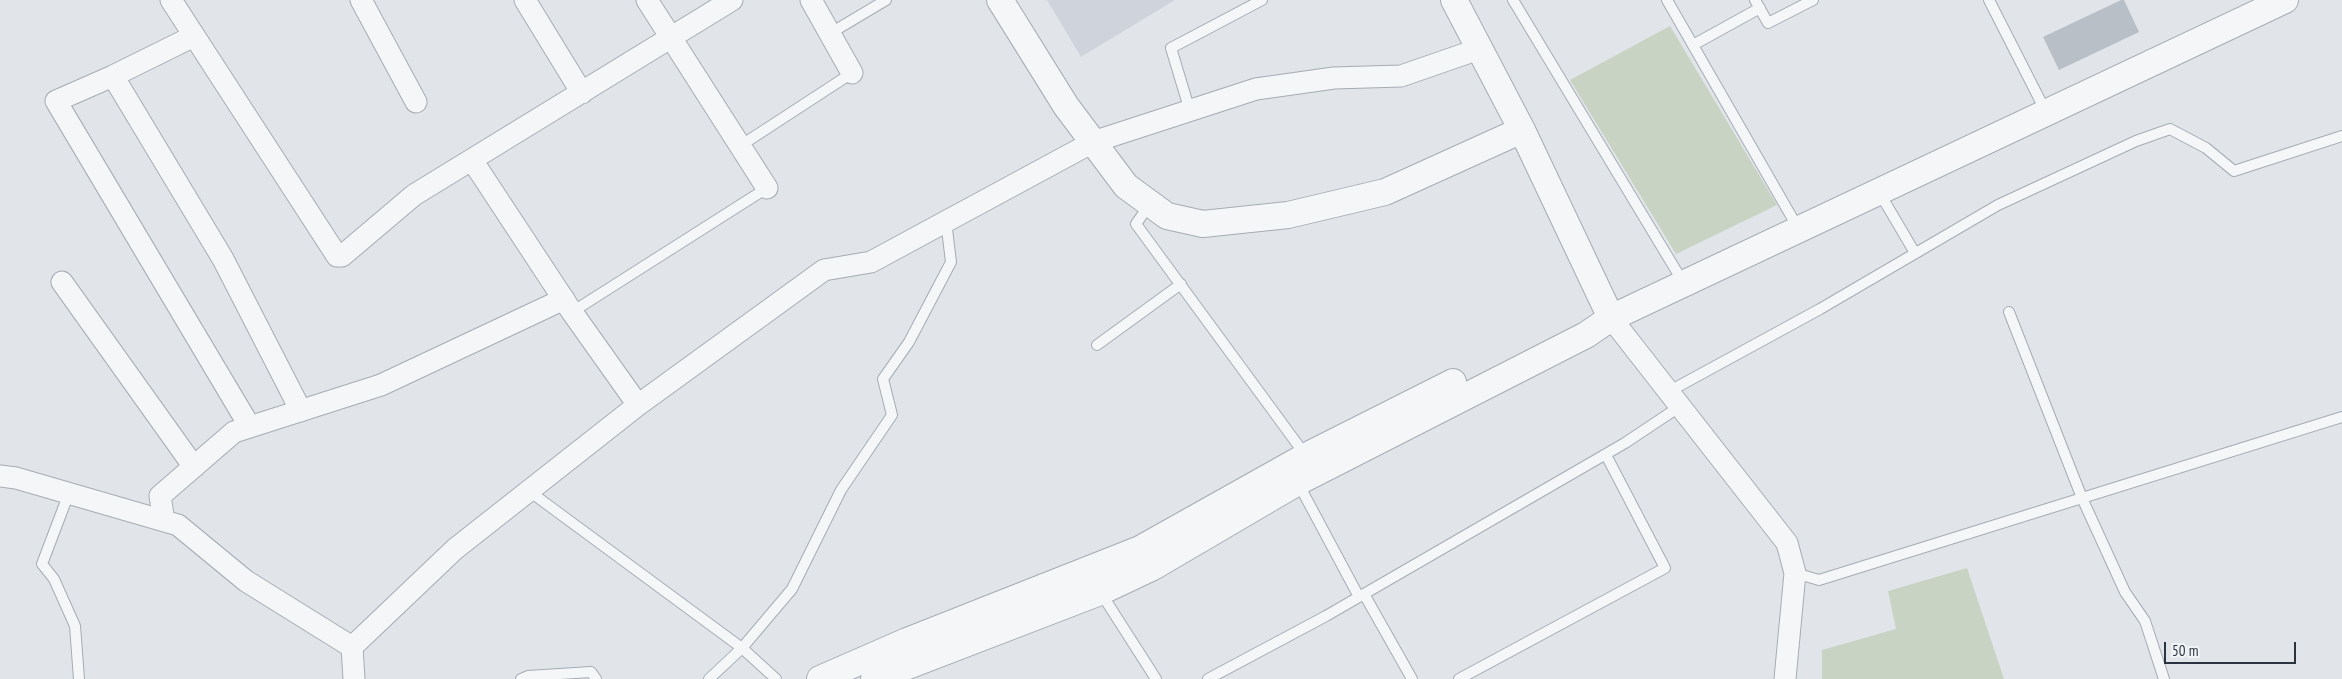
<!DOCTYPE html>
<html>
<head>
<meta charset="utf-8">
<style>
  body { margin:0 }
  #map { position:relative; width:2342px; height:679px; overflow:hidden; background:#e1e5ea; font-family:"PT Sans Narrow",sans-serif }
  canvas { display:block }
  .scale { position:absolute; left:2164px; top:642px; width:132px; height:22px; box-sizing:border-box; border:2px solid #2a3441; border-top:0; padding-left:6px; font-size:15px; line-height:18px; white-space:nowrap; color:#2a3441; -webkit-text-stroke:4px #f1f4f7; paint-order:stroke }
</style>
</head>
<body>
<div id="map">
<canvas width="2342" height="679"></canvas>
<div class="scale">50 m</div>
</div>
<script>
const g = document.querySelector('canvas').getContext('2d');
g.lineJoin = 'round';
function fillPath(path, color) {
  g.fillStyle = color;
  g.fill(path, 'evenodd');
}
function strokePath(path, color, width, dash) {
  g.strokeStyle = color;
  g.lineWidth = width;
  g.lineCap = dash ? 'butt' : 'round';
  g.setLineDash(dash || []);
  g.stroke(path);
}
const built = new Path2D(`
  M1047 0H1175L1081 57Z`);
const green = new Path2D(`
  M1670 26 1777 205 1676 254 1570 80Z
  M1967 568 2004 679H1822V650L1896 629 1888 591Z`);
const building = new Path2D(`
  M2121 0H2124L2139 32 2059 70 2043 37Z`);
const service = new Path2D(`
  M1513 0 1683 282
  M1667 0 1798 228
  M1755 0 1768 23 1813 0
  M1989 0 2046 112
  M829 34 886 0
  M1693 45 1760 8
  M1190 111 1171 48 1262 0
  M740 146 852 73
  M1879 192 1915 253
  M1149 205 1136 224 1306 456
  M572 312 767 188
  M2009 312 2082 498 2125 592 2145 621 2164 679
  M1097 345 1181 284
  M1668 392 1820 309 1998 205 2136 141 2170 129 2206 148 2234 171 2342 136
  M1298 483 1359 597
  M529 491 742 648 776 679
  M69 493 42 564 54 579 75 626 79 679
  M1795 573 1819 580 2342 417
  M1101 593 1156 679
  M1364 594 1412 679
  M521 679 528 676 591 672 596 679
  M709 679 742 648 792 589 841 490 892 415 883 379 909 342 951 262 946 221
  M1208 679 1326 616 1625 443 1679 407
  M1459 679 1665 568 1606 455`);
const minor = new Path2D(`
  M171 0 337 256H342L414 195 732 0
  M361 0 416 102
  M525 0 582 93
  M647 0 767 188
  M811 0 852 73
  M194 36 113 76 56 101 250 427
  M113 76 223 259 301 411
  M472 160 572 312 638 405
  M62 282 194 467
  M1611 318 1787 543 1795 573 1785 679
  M0 476 16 478 178 525 246 581 352 647
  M164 521 160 496 234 432 381 385 564 299
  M354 679 352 647 455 549 638 405 824 270 871 262 1093 142 1256 89 1334 78 1401 76 1479 49`);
const tertiary = new Path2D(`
  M1000 0 1066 106 1126 186 1167 216 1203 224 1288 215 1385 192 1522 130
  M1454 0 1522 130 1611 318
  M820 679 907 641 1140 549 1306 456 1453 382
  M874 679 1100 592 1153 567 1298 482 1586 335 1611 318 2285 0`);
fillPath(built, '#cfd4dc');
fillPath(green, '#c8d3c3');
fillPath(building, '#b9bfc6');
strokePath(service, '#a6acb4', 12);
strokePath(minor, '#a6acb4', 23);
strokePath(tertiary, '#a6acb4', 28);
strokePath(service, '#f4f6f8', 10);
strokePath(minor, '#f4f6f8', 21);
strokePath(tertiary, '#f4f6f8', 26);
</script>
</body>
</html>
